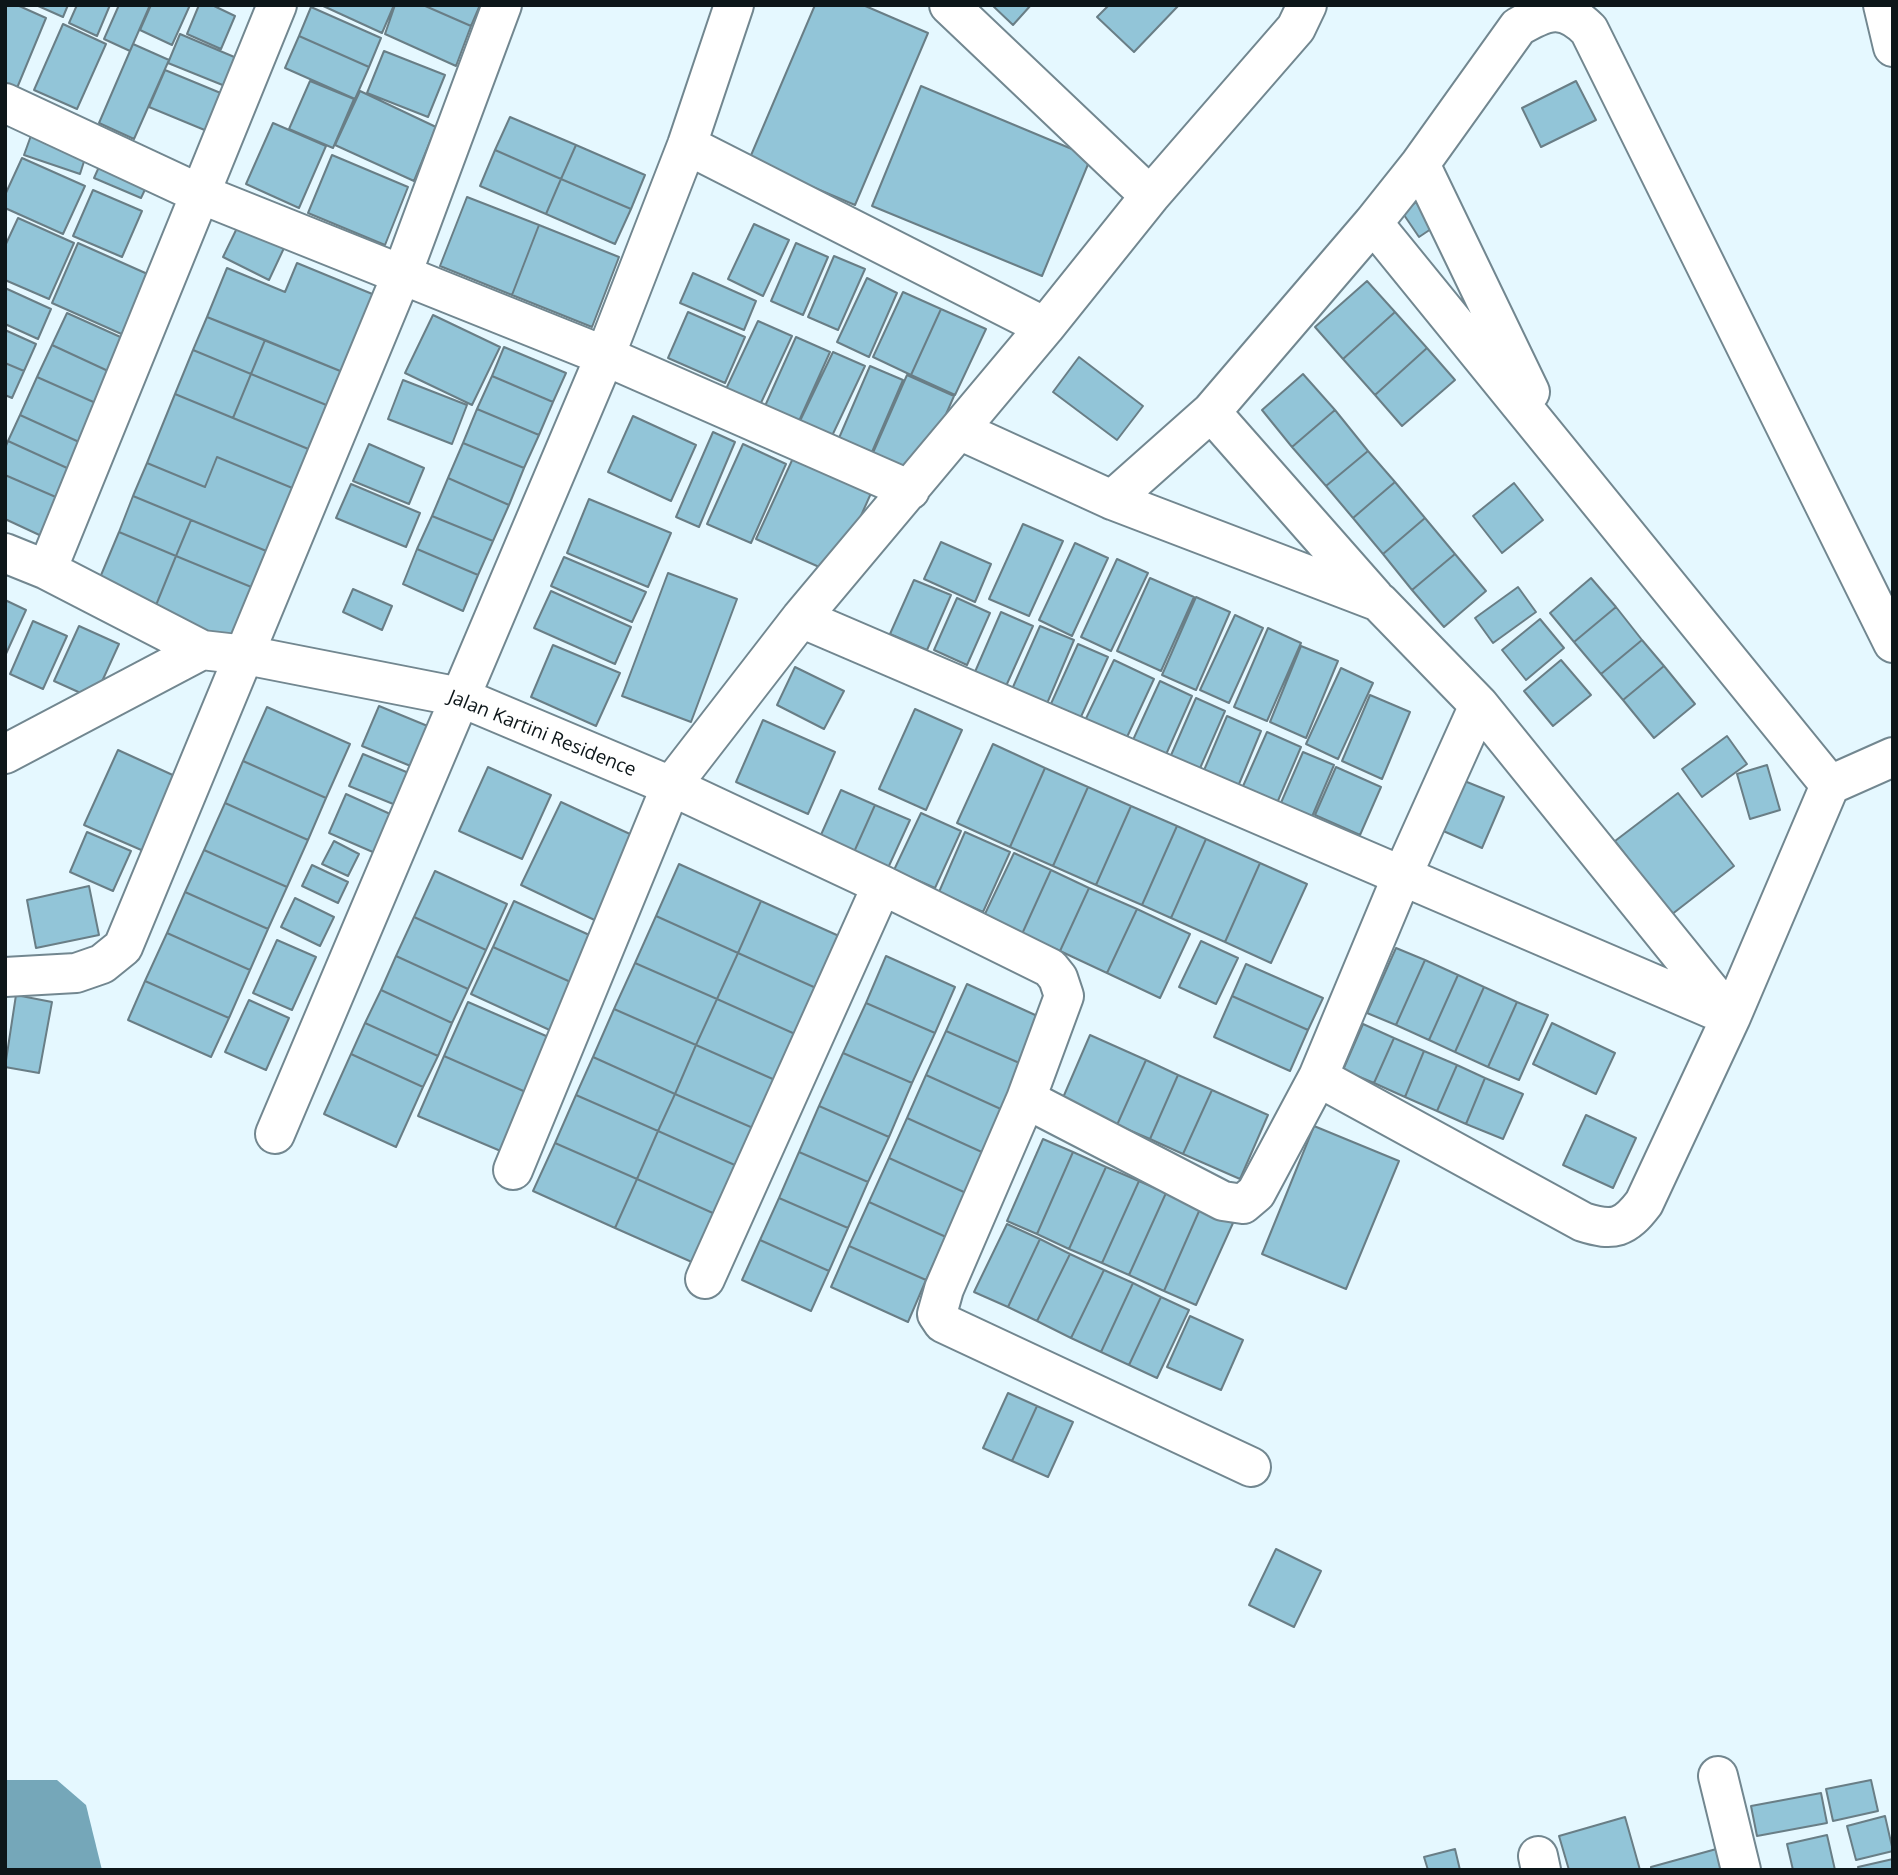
<!DOCTYPE html>
<html>
<head>
<meta charset="utf-8">
<style>
  body { margin:0 }
  #map { position:relative; width:1898px; height:1875px; overflow:hidden; background:#e5f8ff; font-family:"Open Sans",sans-serif }
  canvas { display:block }
  .frame { position:absolute; inset:0; border:7px solid #0d1619; pointer-events:none }
</style>
</head>
<body>
<div id="map">
<canvas width="1898" height="1875"></canvas>
<div class="frame"></div>
</div>
<script>
const g = document.querySelector('canvas').getContext('2d');
g.lineJoin = 'round';
function fillPath(path, color) {
  g.fillStyle = color;
  g.fill(path, 'evenodd');
}
function strokePath(path, color, width, dash) {
  g.strokeStyle = color;
  g.lineWidth = width;
  g.lineCap = dash ? 'butt' : 'round';
  g.setLineDash(dash || []);
  g.stroke(path);
}
function drawText(font, color, halo, rows, align = 'center') {
  g.font = font + ' "Open Sans",sans-serif';
  g.lineWidth = 6;
  g.setLineDash([]);
  g.textBaseline = 'middle';
  g.strokeStyle = halo;
  g.fillStyle = color;
  for (const [text, x, y, turn = 0] of rows) {
    g.save();
    g.translate(x, y);
    g.rotate((+turn || 0) * Math.PI / 180);
    g.textAlign = isNaN(turn) ? turn : align;
    if (halo) g.strokeText(text, 0, 0);
    g.fillText(text, 0, 0);
    g.restore();
  }
}
const water = new Path2D(`
  M5 1780H57L86 1805 102 1870H5Z`);
const building = new Path2D(`
  M5 5H17L46 18 17 88 5 83Z
  M36 5H68L63 17Z
  M77 5H110L97 36 69 23Z
  M119 5H150L130 51 104 39Z
  M151 5H190L172 45 140 30Z
  M199 5H212L235 16 221 49 187 34Z
  M321 5H394L382 33Z
  M395 5H423L471 26 456 66 385 34Z
  M423 5H480L471 26Z
  M815 5H863L928 33 855 205 749 160Z
  M992 5H1031L1013 25Z
  M1109 5H1179L1134 52 1097 17Z
  M311 7 381 38 369 67 299 36Z
  M63 24 106 44 77 109 34 90Z
  M180 34 239 59 225 86 168 63Z
  M299 36 369 67 355 99 285 68Z
  M133 44 169 60 134 139 99 123Z
  M384 51 445 75 428 117 367 93Z
  M165 70 223 94 207 131 149 107Z
  M310 81 354 99 333 148 289 129Z
  M1576 81 1596 120 1541 147 1522 108Z
  M921 86 1091 157 1042 276 872 206Z
  M360 91 436 127 414 181 335 145Z
  M510 117 576 145 561 179 495 150Z
  M273 123 326 146 299 208 246 184Z
  M33 130 88 149 80 174 24 155Z
  M576 145 645 175 631 209 561 179Z
  M495 150 561 179 546 214 480 186Z
  M332 155 408 187 385 245 308 213Z
  M22 158 85 186 63 234 5 208V195Z
  M103 158 150 179 141 198 94 178Z
  M561 179 631 209 615 244 546 214Z
  M93 190 142 211 122 257 73 236Z
  M467 197 539 225 512 295 440 266Z
  M1422 198 1440 223 1419 237 1402 212Z
  M18 218 74 243 49 299 5 280V246Z
  M754 224 789 240 763 296 728 279Z
  M539 225 619 257 592 327 512 295Z
  M238 226 284 248 269 280 223 257Z
  M78 243 161 280 135 340 52 303Z
  M796 243 828 257 803 315 771 301Z
  M834 256 865 269 838 330 808 317Z
  M297 263 382 298 350 375 207 317 227 268 285 292Z
  M693 273 756 301 744 330 680 303Z
  M867 278 897 293 869 357 837 342Z
  M1367 281 1395 312 1343 359 1315 327Z
  M5 288 51 309 38 339 5 324Z
  M903 292 941 309 911 375 873 357Z
  M941 309 986 329 955 395 911 375Z
  M688 312 745 337 725 383 668 358Z
  M1395 312 1427 348 1375 395 1343 359Z
  M67 313 136 344 121 377 52 345Z
  M433 315 500 347 472 405 405 373Z
  M207 317 265 340 251 374 193 350Z
  M758 321 792 336 760 405 726 389Z
  M5 330 36 344 24 371 5 363Z
  M796 337 830 352 799 421 765 406Z
  M265 340 350 375 336 409 251 374Z
  M52 345 121 377 107 408 37 377Z
  M504 347 566 373 553 402 492 376Z
  M1427 348 1455 380 1402 426 1375 395Z
  M193 350 251 374 233 418 175 394Z
  M833 352 865 366 831 438 799 423Z
  M1079 357 1143 406 1117 440 1053 392Z
  M5 363 24 371 12 398 5 395Z
  M870 366 903 380 872 452 839 438Z
  M251 374 336 409 318 453 233 418Z
  M1303 374 1335 410 1292 447 1262 410Z
  M907 375 954 396 919 476 872 455Z
  M492 376 553 402 539 435 477 409Z
  M37 377 107 408 90 447 20 415Z
  M403 380 467 405 452 444 388 419Z
  M175 394 318 453 302 492 217 457 205 487 147 463Z
  M477 409 539 435 524 468 463 443Z
  M1335 410 1368 451 1326 486 1292 447Z
  M20 415 90 447 78 473 8 441Z
  M633 416 696 445 671 501 608 472Z
  M713 432 735 442 699 527 676 517Z
  M8 441 78 473 65 501 5 475V448Z
  M463 443 524 468 509 505 448 478Z
  M369 444 424 468 409 504 353 481Z
  M743 444 786 464 751 543 707 524Z
  M1368 451 1395 482 1353 518 1326 486Z
  M794 456 872 491 835 574 756 539Z
  M217 457 302 492 276 555 133 496 147 463 205 487Z
  M5 475 65 501 48 539 5 519Z
  M448 478 509 505 493 541 432 516Z
  M1395 482 1425 518 1383 554 1353 518Z
  M1514 483 1543 520 1502 553 1473 516Z
  M351 484 420 513 406 547 336 518Z
  M133 496 191 520 176 556 119 532Z
  M589 499 671 533 648 587 567 553Z
  M432 516 493 541 478 575 417 549Z
  M1425 518 1455 554 1412 590 1383 554Z
  M191 520 276 555 261 591 176 556Z
  M1023 524 1063 541 1029 616 989 599Z
  M119 532 176 556 152 615 94 592Z
  M941 542 991 564 975 602 924 579Z
  M1075 543 1108 558 1072 636 1039 620Z
  M417 549 478 575 463 611 403 584Z
  M1455 554 1486 591 1444 627 1412 590Z
  M176 556 261 591 236 650 152 615Z
  M564 557 646 592 632 622 551 586Z
  M1117 559 1148 573 1111 651 1081 637Z
  M668 573 737 599 691 722 622 696Z
  M1150 578 1194 597 1161 671 1117 651Z
  M1591 578 1616 607 1574 642 1550 613Z
  M914 580 951 595 927 650 890 634Z
  M1518 587 1536 612 1493 643 1475 618Z
  M353 589 392 606 382 630 343 612Z
  M551 591 631 627 615 664 534 628Z
  M1196 597 1230 612 1196 690 1162 675Z
  M957 598 990 613 967 665 934 650Z
  M5 600 26 610 5 656Z
  M1616 607 1642 640 1601 674 1574 642Z
  M1001 612 1033 626 1002 695 971 681Z
  M1235 615 1263 628 1229 703 1200 690Z
  M1540 619 1564 648 1526 680 1502 650Z
  M33 621 67 636 43 689 10 674Z
  M79 626 119 644 94 699 54 681Z
  M1040 626 1074 640 1040 720 1005 705Z
  M1268 628 1301 643 1267 721 1234 707Z
  M1642 640 1664 666 1623 700 1601 674Z
  M1078 644 1108 657 1075 730 1045 717Z
  M553 645 620 673 596 726 531 697Z
  M1301 646 1338 661 1306 738 1270 722Z
  M1114 660 1154 679 1121 750 1080 731Z
  M1561 660 1591 695 1553 726 1524 691Z
  M1664 666 1695 704 1654 738 1623 700Z
  M795 667 844 691 824 729 777 705Z
  M1341 668 1373 683 1338 759 1306 744Z
  M1160 681 1192 696 1160 768 1127 753Z
  M1370 695 1410 712 1382 779 1342 761Z
  M1196 698 1225 711 1194 782 1165 769Z
  M379 706 430 727 413 767 362 746Z
  M267 707 350 744 326 798 243 761Z
  M915 709 962 730 926 810 879 789Z
  M1227 716 1261 731 1234 796 1199 782Z
  M763 720 835 752 808 814 736 782Z
  M1267 732 1301 747 1271 817 1236 802Z
  M1727 736 1747 764 1702 797 1682 769Z
  M993 744 1045 768 1010 847 957 823Z
  M118 750 188 782 155 856 84 825Z
  M1303 752 1334 765 1308 826 1277 812Z
  M363 754 416 776 403 808 349 786Z
  M243 761 326 798 308 840 225 803Z
  M1767 765 1780 810 1750 819 1737 774Z
  M488 767 551 795 522 859 459 831Z
  M1336 767 1381 787 1360 835 1315 815Z
  M1045 768 1088 787 1053 866 1010 847Z
  M1462 780 1504 797 1482 848 1441 830Z
  M1088 787 1131 806 1096 885 1053 866Z
  M841 790 875 805 854 852 820 837Z
  M1678 793 1734 866 1671 915 1615 841Z
  M346 794 399 818 382 856 329 833Z
  M561 802 645 841 605 925 521 885Z
  M225 803 308 840 287 887 204 850Z
  M875 805 910 820 888 868 854 852Z
  M1131 806 1177 826 1142 905 1096 885Z
  M921 813 961 831 935 888 894 870Z
  M1177 826 1206 839 1171 918 1142 905Z
  M87 832 131 851 113 891 70 872Z
  M965 832 1010 852 983 912 939 892Z
  M1206 839 1260 863 1225 942 1171 918Z
  M334 841 359 854 348 876 322 864Z
  M204 850 287 887 268 929 185 892Z
  M1014 853 1051 870 1022 934 984 916Z
  M1260 863 1307 884 1271 963 1225 942Z
  M679 864 761 901 738 953 656 916Z
  M312 865 348 882 338 903 302 886Z
  M1051 870 1089 888 1060 951 1022 934Z
  M435 871 507 904 486 950 414 917Z
  M89 886 99 935 36 948 27 900Z
  M1089 888 1137 909 1107 973 1060 951Z
  M185 892 268 929 250 970 167 933Z
  M295 898 334 917 320 946 281 927Z
  M514 901 596 938 575 984 493 947Z
  M761 901 839 936 816 988 738 953Z
  M1137 909 1190 934 1160 998 1107 973Z
  M656 916 738 953 717 999 635 963Z
  M414 917 486 950 468 989 396 956Z
  M167 933 250 970 229 1018 145 981Z
  M277 940 316 957 292 1010 253 993Z
  M1201 941 1238 958 1216 1004 1179 987Z
  M493 947 575 984 554 1032 471 994Z
  M1396 948 1425 960 1396 1025 1367 1013Z
  M738 953 816 988 795 1034 717 999Z
  M396 956 468 989 452 1023 381 990Z
  M886 956 955 987 935 1033 866 1003Z
  M1425 960 1458 975 1429 1040 1396 1025Z
  M635 963 717 999 696 1045 614 1009Z
  M1246 964 1323 998 1308 1030 1232 996Z
  M1458 975 1484 987 1455 1052 1429 1040Z
  M145 981 229 1018 211 1057 128 1020Z
  M967 984 1044 1019 1024 1065 946 1031Z
  M1484 987 1517 1002 1488 1067 1455 1052Z
  M381 990 452 1023 438 1056 365 1023Z
  M16 995 52 1002 39 1073 5 1067Z
  M1232 996 1308 1030 1290 1071 1214 1037Z
  M717 999 795 1034 775 1080 696 1045Z
  M249 1000 289 1018 266 1070 225 1052Z
  M468 1002 553 1039 528 1093 444 1056Z
  M1517 1002 1548 1015 1519 1080 1488 1067Z
  M866 1003 935 1033 912 1083 843 1053Z
  M614 1009 696 1045 675 1094 593 1057Z
  M365 1023 438 1056 423 1087 351 1054Z
  M1552 1023 1615 1053 1596 1094 1533 1064Z
  M1363 1024 1394 1038 1374 1083 1343 1070Z
  M946 1031 1024 1065 1003 1110 926 1075Z
  M1090 1035 1146 1060 1117 1125 1062 1100Z
  M1394 1038 1424 1051 1405 1097 1374 1083Z
  M696 1045 775 1080 753 1128 675 1094Z
  M1424 1051 1457 1065 1437 1111 1405 1097Z
  M843 1053 912 1083 889 1137 819 1106Z
  M351 1054 423 1087 396 1147 324 1114Z
  M444 1056 528 1093 503 1152 418 1116Z
  M593 1057 675 1094 658 1131 576 1095Z
  M1146 1060 1178 1075 1150 1139 1117 1125Z
  M1457 1065 1485 1078 1466 1124 1437 1111Z
  M926 1075 1003 1110 984 1153 907 1118Z
  M1178 1075 1212 1090 1183 1154 1150 1139Z
  M1485 1078 1523 1094 1503 1139 1466 1124Z
  M1212 1090 1268 1115 1240 1179 1183 1154Z
  M675 1094 753 1128 737 1166 658 1131Z
  M576 1095 658 1131 637 1179 555 1143Z
  M819 1106 889 1137 868 1182 799 1152Z
  M1586 1115 1636 1138 1613 1188 1563 1165Z
  M907 1118 984 1153 966 1193 889 1158Z
  M1314 1126 1399 1161 1346 1289 1262 1254Z
  M658 1131 737 1166 715 1214 637 1179Z
  M1043 1139 1073 1152 1037 1234 1007 1221Z
  M555 1143 637 1179 615 1228 533 1191Z
  M799 1152 868 1182 848 1228 779 1198Z
  M1073 1152 1106 1167 1069 1249 1037 1234Z
  M889 1158 966 1193 946 1237 869 1202Z
  M1106 1167 1139 1181 1102 1263 1069 1249Z
  M637 1179 715 1214 694 1263 615 1228Z
  M1139 1181 1166 1193 1129 1275 1102 1263Z
  M1166 1193 1200 1209 1164 1291 1129 1275Z
  M779 1198 848 1228 829 1271 760 1240Z
  M869 1202 946 1237 926 1280 849 1246Z
  M1200 1209 1233 1223 1196 1305 1164 1291Z
  M1007 1224 1040 1239 1008 1307 974 1292Z
  M1040 1239 1070 1254 1037 1321 1008 1307Z
  M760 1240 829 1271 811 1311 742 1280Z
  M849 1246 926 1280 908 1322 831 1287Z
  M1070 1254 1104 1270 1071 1338 1037 1321Z
  M1104 1270 1133 1283 1101 1352 1071 1338Z
  M1133 1283 1161 1297 1129 1365 1101 1352Z
  M1161 1297 1189 1310 1157 1378 1129 1365Z
  M1190 1316 1243 1340 1221 1390 1167 1367Z
  M1008 1393 1037 1406 1012 1461 983 1448Z
  M1037 1406 1073 1422 1048 1477 1012 1461Z
  M1276 1549 1321 1571 1294 1627 1249 1605Z
  M1871 1780 1878 1811 1833 1821 1826 1789Z
  M1821 1793 1827 1823 1757 1836 1751 1806Z
  M1885 1816 1893 1851 1856 1860 1847 1826Z
  M1625 1817 1640 1870H1569L1559 1836Z
  M1827 1835 1835 1870H1793L1787 1844Z
  M1720 1848 1726 1870H1651V1867Z
  M1455 1849 1460 1870H1428L1424 1857Z
  M1893 1859V1870H1859L1858 1867Z`);
const street = new Path2D(`
  M1883 5 1893 47
  M5 103 198 193 605 356 910 490
  M687 145 1045 327
  M1420 164 1530 392
  M1150 196 1296 28 1307 5
  M1373 223 1830 785
  M1211 412 1374 597
  M959 430 1112 500 1379 602 1479 705 1402 876 1318 1077 1256 1193 1243 1204 1223 1201 1026 1099
  M1112 500 1211 412 1373 223 1420 164 1518 27C1547 10 1563 4 1589 30L1893 643
  M5 553 47 570 202 650 246 655 460 697 671 786 882 885 1050 968 1058 978 1064 996 1026 1099 944 1289 937 1314 943 1323 1251 1467
  M47 570 277 5
  M801 618 1731 1017
  M1479 705 1728 1013
  M5 754 202 650
  M5 977 76 973 102 964 123 947 402 274 502 5
  M1318 1077 1583 1222C1614 1232 1625 1228 1644 1203L1731 1017 1830 785 1893 757
  M275 1134 605 356 687 145 734 5
  M513 1170 671 786 801 618 1045 327 1150 196 949 5
  M705 1279 882 885
  M1718 1776 1741 1870
  M1538 1856 1541 1870`);
const streetNames = [
  ["Jalan Kartini Residence",542,734,22]
];
fillPath(water, '#75a7b9');
fillPath(building, '#92c5d8');
strokePath(building, '#697e86', 2);
strokePath(street, '#728790', 42);
strokePath(street, '#fff', 38);
drawText('19px', '#0d1619', '#fff', streetNames);
</script>
</body>
</html>
